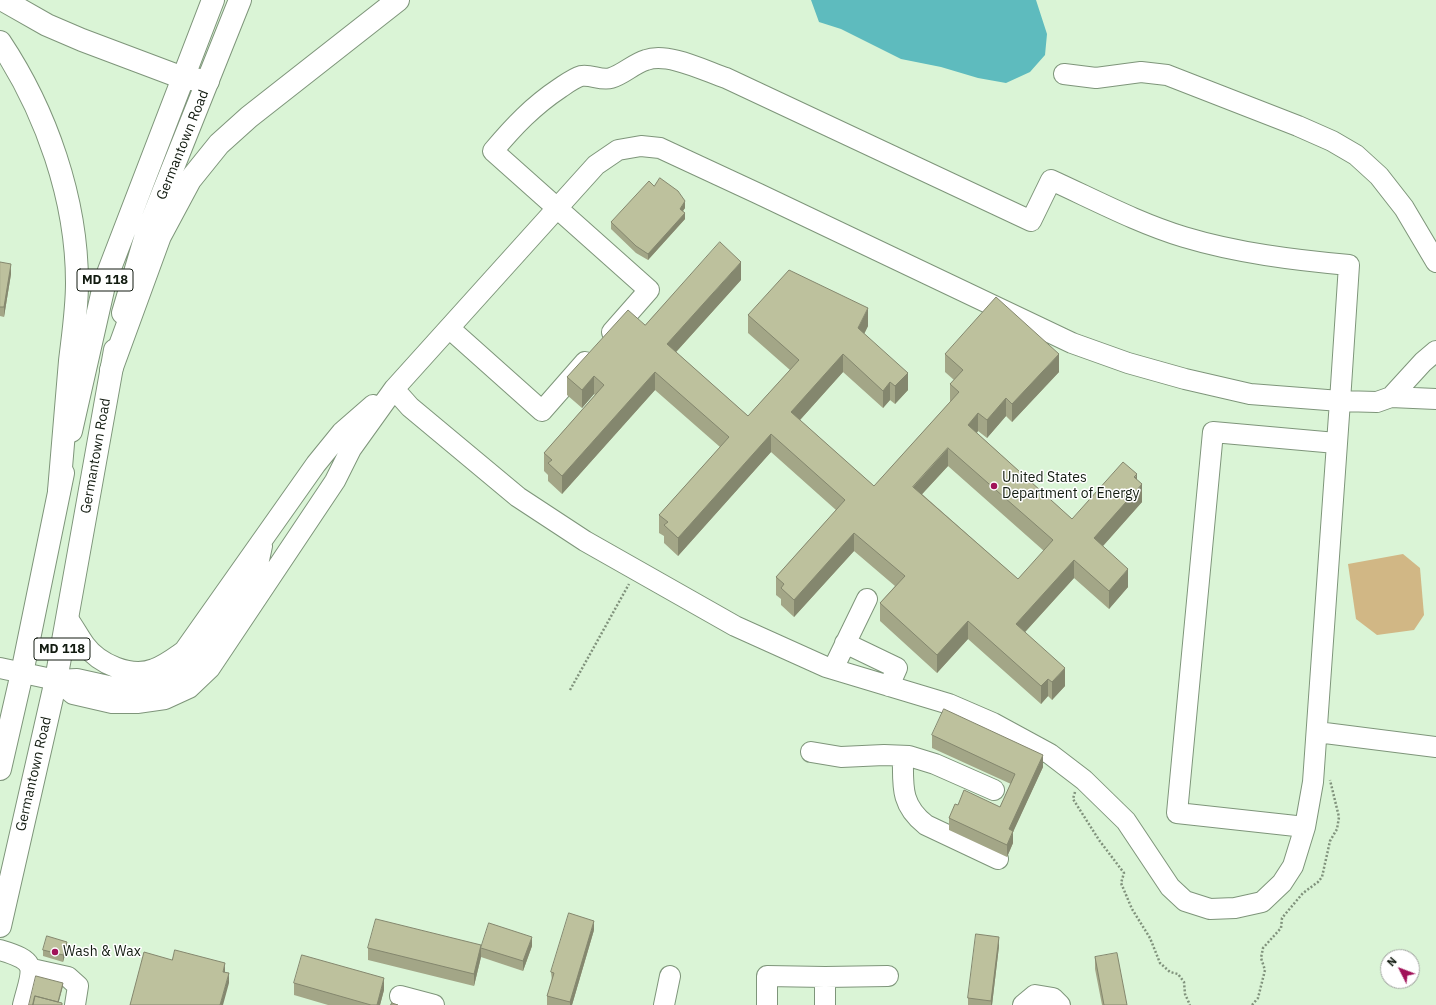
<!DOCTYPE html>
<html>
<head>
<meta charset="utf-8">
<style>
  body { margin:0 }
  #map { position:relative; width:1436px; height:1005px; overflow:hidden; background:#daf4d6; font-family:"IBM Plex Sans",sans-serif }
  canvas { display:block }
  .north { position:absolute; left:1380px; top:949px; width:40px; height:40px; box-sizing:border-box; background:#fff; border:1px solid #a0a49f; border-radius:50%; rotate:312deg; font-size:11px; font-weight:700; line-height:16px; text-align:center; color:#121b10 }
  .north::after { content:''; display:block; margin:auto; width:14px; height:18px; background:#a11259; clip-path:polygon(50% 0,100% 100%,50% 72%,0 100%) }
</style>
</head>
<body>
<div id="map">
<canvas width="1436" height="1005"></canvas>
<div class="north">N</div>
</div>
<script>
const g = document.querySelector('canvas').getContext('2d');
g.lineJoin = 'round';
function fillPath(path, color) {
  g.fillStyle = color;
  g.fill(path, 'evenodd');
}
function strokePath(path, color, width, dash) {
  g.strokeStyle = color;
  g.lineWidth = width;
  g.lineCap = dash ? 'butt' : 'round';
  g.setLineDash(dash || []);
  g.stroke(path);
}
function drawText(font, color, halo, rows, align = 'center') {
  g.font = font + ' "IBM Plex Sans",sans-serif';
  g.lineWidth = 3;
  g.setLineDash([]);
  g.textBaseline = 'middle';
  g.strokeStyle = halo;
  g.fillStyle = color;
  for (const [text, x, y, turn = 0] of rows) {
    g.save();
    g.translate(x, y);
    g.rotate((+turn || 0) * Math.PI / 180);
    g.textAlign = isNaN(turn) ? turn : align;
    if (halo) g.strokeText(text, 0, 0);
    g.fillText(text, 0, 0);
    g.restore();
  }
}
const green = new Path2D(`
  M1403 554 1420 568 1424 615 1414 630 1377 635 1356 619 1348 564Z`);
const water = new Path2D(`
  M811 0H1036L1047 34 1045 55 1030 72 1006 83 978 78 941 67 901 59 841 29 819 22Z`);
const path = new Path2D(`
  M570 690 629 584
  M1075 792 1073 799 1099 840 1124 873 1121 883 1132 909 1150 938 1160 963 1170 972 1178 974 1184 982 1185 994 1190 1005
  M1252 1005 1258 998 1265 970 1261 958 1263 948 1281 928 1282 918 1287 912 1303 893 1318 882 1322 877 1330 841 1337 829 1339 817 1330 780`);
const minor = new Path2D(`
  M1064 74 1096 78 1141 72 1167 75 1298 126 1332 141 1356 155 1379 176 1404 208 1436 262
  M449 328 542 411 585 362
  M612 332 649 290 493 151C514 126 533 106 560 88 566 84 574 78 581 76 591 74 601 81 611 78 624 74 633 64 646 60 668 52 705 71 726 78L1031 221 1051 180C1095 200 1138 223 1184 237 1237 253 1294 260 1349 265L1340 401 1377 402 1391 397 1436 399
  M1391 397 1423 362 1436 351
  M68 619C74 627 79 637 85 645 99 664 131 678 154 669 165 665 174 658 184 651L316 464 342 432 373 405
  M845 643 897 668 889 686
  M0 668 56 680 77 679 113 687 141 688 168 682 179 676 201 655 256 574 262 546
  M833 669 867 599
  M56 680 73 694 112 703H137L165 699 189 688 210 668 335 481 351 449 394 389 596 165 618 150 641 146 660 148 759 194 1072 343 1128 363 1185 379 1250 394 1340 401 1313 782 1305 827 1293 866 1282 883 1262 902 1235 908 1210 909 1185 901 1170 887 1126 821 1084 780 1050 754 993 723 949 704 826 667 735 626 585 541 518 497 410 407 394 389
  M1317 732 1436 747
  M811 752 841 757 884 755 909 756 935 764 994 790
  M903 756C903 785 900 805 926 825L998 859
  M1305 827 1177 813 1213 432 1336 443
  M0 950C41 962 32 969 23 1005
  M32 969 68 977 78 986 75 1005
  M400 996 434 1005
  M664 1005 670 976
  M767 1005V976L825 977
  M825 1005V977L888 976
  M1023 1005 1035 995 1053 998 1060 1005`);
const major = new Path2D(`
  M123 313 146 235 240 0
  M71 431 105 281 213 0
  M0 769 22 673 63 473
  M0 926 56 680 115 350`);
const highway = new Path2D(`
  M3 0 47 25 82 40 183 78 208 81
  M0 42C46 111 77 199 77 283 77 309 73 335 70 361 66 404 63 448 59 491
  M111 370 160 236 190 180 219 144 249 117 398 0`);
const wall = new Path2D(`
  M654 186 685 208 683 211 685 219 648 260 636 253 611 229V222Z
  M0 262 11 274 4 317 0 316Z
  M741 280 676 352 748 416 790 370 748 333V315L868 326 864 334 908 390 895 404 890 400 883 408 843 372 800 420 874 486 950 402V384L954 380 945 372V354L1059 372 1012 422 1006 416 987 438 978 431 977 433 1072 519 1137 480 1142 502 1103 546 1128 587 1109 609 1074 578 1025 632 1065 686 1052 700 1048 696 1041 704 968 639 937 673 880 621V603L895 586 854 551 794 617 781 605V599L776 595V577L836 510 771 452 678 556 664 543V536L659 533V515L720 447 655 390 562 494 548 481V475L544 471V453L595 395 594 394 582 408 567 395V377L645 325ZM948 466 1044 551 1018 579 922 494Z
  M932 735 1043 767 1013 831V843L1007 857 949 830V818L958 805 1000 807 1011 784 932 748Z
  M594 930 572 1005H547V996L552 981 551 972Z
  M532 946 523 971 481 957 474 986 368 960V948H481Z
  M999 946 992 1005H968V998Z
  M67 948 63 962 43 956V950Z
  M1095 957 1127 1005H1102L1095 969Z
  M294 983 384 990 380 1005H328L294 995Z`);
const shadedWall = new Path2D(`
  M685 201V208L680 215V209Z
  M685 213V219L648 260V254Z
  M741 262V280L667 362V344Z
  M11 264V274L4 317V307Z
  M868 308V326L858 346V328Z
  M843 354V372L791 430V412Z
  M1059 354V372L1012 422V404Z
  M655 372V390L562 494V476Z
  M908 373V390L895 404V386Z
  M594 376V394L582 408V390Z
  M890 382V400L883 408V391Z
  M1006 398V416L987 438V420Z
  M978 413V431L968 443V425Z
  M771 434V452L678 556V538Z
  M948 448V466L913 504V487Z
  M1137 474V490L1142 484V502L1094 556V538Z
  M854 533V551L794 617V600Z
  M1074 560V578L1016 642V624Z
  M1128 569V587L1109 609V591Z
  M968 621V639L937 673V655Z
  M1065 668V686L1052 700V682Z
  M1048 679V696L1041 704V686Z
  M1043 755V767L1009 841V829Z
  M1013 831V843L1007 857V845Z
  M594 921V930L572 1005H570V1002Z
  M532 937V946L523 971V961Z
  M999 937V946L992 1005H991V1001Z
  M67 942V948L63 962V955Z
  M481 945V957L474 986V974Z
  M225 963V972H223Z
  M229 973V983L223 1005H220Z
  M384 978V990L380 1005H377Z
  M63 983V986L58 1005H57Z`);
const building = new Path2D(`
  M660 178 678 191 685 201 680 209 685 213 648 254 636 246 611 222 649 181 654 186Z
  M720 242 741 262 667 344 748 416 799 360 748 315 789 270 868 308 858 328 908 373 895 386 890 382 883 391 843 354 791 412 874 486 959 392 950 384 963 370 945 354 996 297 1059 354 1012 404 1006 398 987 420 978 413 968 425 1072 519 1123 462 1137 474 1134 477 1142 484 1094 538 1128 569 1109 591 1074 560 1016 624 1065 668 1052 682 1048 679 1041 686 968 621 937 655 880 603 905 576 854 533 794 600 781 588 784 584 776 577 845 500 771 434 678 538 664 525 668 522 659 515 729 437 655 372 562 476 548 463 552 460 544 453 604 385 594 376 582 390 567 377 628 310 645 325ZM948 448 1053 540 1018 579 913 487Z
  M0 262 11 264 4 307H0Z
  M944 709 1043 755 1009 829 1013 831 1007 845 949 818 955 804 958 805 964 790 1000 807 1015 774 932 735Z
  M569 913 594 921 570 1002 547 996 554 973 551 972Z
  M376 919 481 945 474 974 368 948Z
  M489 923 532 937 523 961 481 948Z
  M976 934 999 937 991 1001 968 998Z
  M47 936 67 942 63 955 43 950Z
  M175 950 225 963 223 972 229 973 220 1005H130L144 952 172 960Z
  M1117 953 1127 1005H1104L1095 957Z
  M302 955 384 978 377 1005H371L294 983Z
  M36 976 63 983 58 1002 35 996 33 1005H29Z
  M35 996 62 1003V1005H33Z
  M392 1003 398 1005H391Z`);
const markers = [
  [994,486,4,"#a11259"],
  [55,952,4,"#a11259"]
];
const shields = [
  [105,280,56],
  [62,649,56]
];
const shieldNames = [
  ["MD 118",105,280],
  ["MD 118",62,649]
];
const streetNames = [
  ["Germantown Road",183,145,-68],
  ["Germantown Road",96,456,-80],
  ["Germantown Road",34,774,-77]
];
const poiNames = [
  ["United States",1002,478],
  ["Department of Energy",1002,494],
  ["Wash & Wax",63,952]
];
fillPath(green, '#d1b785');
fillPath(water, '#5ebbbe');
strokePath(minor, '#7e957a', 22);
strokePath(major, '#7e957a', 24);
strokePath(highway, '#7e957a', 24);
strokePath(path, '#80927c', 2.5, [2, 2]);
strokePath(minor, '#fff', 20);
strokePath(major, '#fff', 22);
strokePath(highway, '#fff', 22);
fillPath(wall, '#a3a687');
fillPath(shadedWall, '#84876e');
fillPath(building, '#bdc19d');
strokePath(building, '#84876e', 1);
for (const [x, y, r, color] of markers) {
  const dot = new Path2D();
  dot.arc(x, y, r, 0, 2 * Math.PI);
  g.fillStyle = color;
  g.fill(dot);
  strokePath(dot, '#fff', 1.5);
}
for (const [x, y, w] of shields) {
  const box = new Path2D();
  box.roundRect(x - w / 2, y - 11, w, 22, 3);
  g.fillStyle = '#fff';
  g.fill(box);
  strokePath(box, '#121b10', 1);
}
drawText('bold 13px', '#121b10', null, shieldNames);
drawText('14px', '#121b10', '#fff', streetNames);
drawText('14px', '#121b10', '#fff', poiNames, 'left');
</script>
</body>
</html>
